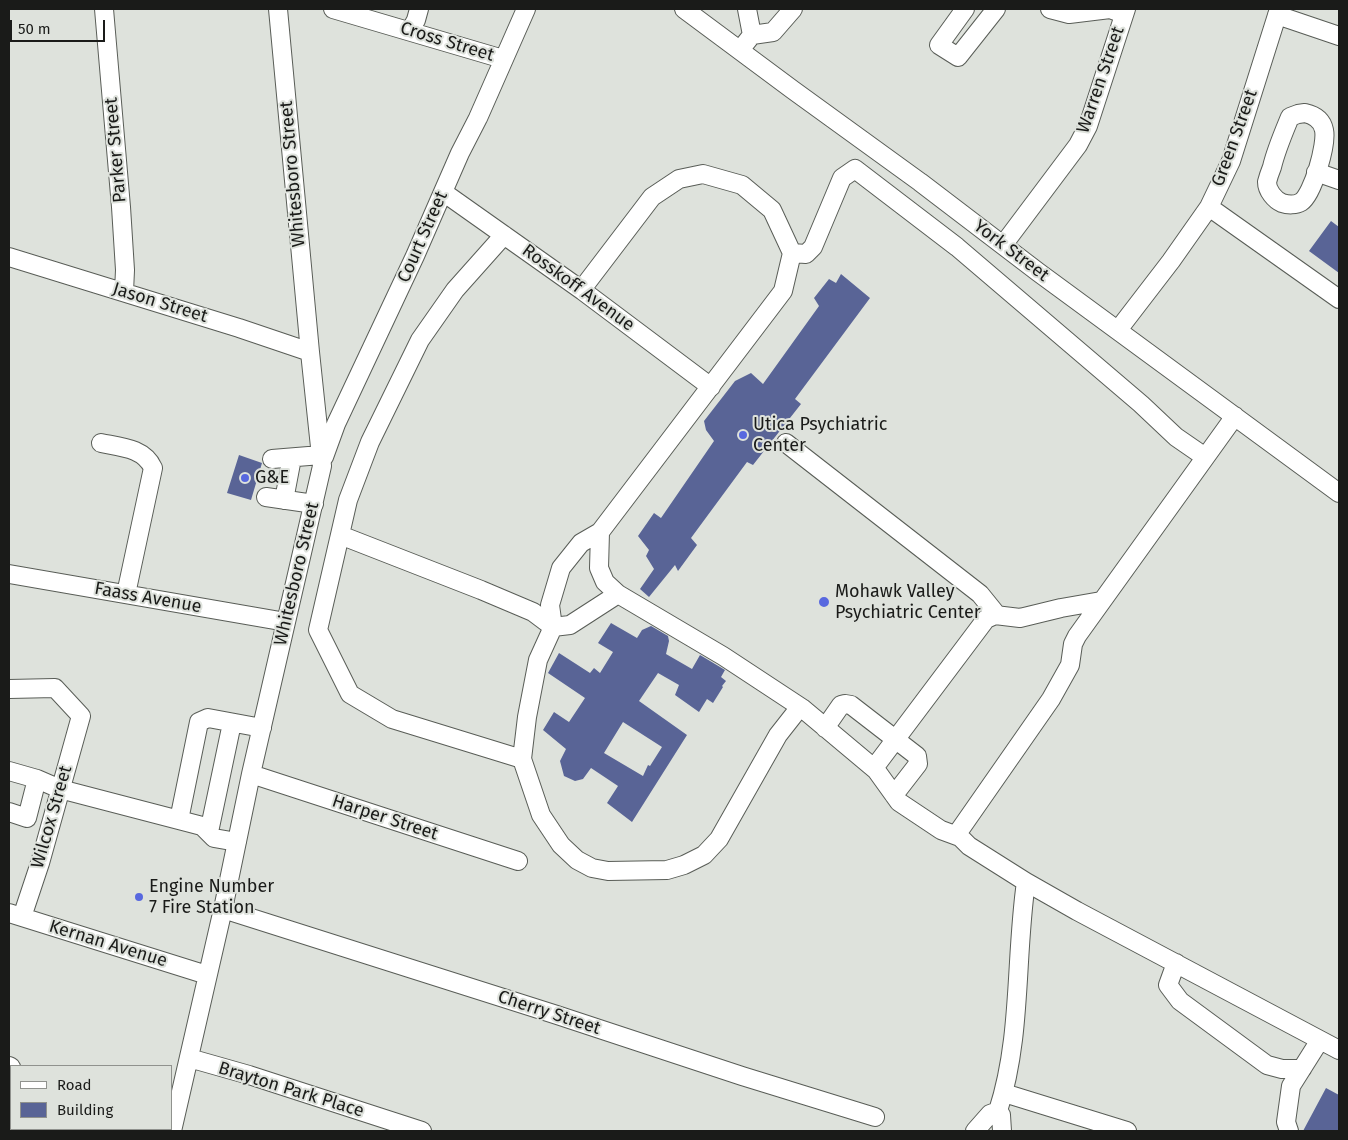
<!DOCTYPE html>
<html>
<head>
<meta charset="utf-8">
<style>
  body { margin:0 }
  #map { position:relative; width:1348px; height:1140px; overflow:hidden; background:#dee2dc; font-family:"Fira Sans",sans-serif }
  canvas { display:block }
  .frame { position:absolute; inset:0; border:10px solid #1a1b19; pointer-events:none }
  .legend { position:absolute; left:10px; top:1065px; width:162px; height:65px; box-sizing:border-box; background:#dee2dc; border:1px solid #90928e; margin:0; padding:6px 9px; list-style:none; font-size:15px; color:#1a1b19 }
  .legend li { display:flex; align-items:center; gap:10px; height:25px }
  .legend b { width:25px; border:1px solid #90928e }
  .scale { position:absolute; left:10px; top:20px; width:95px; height:22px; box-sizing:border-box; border:2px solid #1a1b19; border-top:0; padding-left:6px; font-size:15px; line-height:18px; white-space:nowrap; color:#1a1b19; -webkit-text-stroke:4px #dee2dc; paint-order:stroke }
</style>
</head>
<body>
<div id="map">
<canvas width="1348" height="1140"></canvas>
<div class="frame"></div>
<ul class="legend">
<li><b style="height:6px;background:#fff"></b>Road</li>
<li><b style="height:14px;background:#596496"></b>Building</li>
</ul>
<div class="scale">50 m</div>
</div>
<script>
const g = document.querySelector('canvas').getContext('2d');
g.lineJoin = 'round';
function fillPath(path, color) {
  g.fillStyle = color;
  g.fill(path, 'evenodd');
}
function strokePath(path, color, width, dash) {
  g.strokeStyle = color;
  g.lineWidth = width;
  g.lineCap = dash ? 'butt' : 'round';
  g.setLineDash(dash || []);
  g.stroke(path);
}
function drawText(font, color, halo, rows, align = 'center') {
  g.font = font + ' "Fira Sans",sans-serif';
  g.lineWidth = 4;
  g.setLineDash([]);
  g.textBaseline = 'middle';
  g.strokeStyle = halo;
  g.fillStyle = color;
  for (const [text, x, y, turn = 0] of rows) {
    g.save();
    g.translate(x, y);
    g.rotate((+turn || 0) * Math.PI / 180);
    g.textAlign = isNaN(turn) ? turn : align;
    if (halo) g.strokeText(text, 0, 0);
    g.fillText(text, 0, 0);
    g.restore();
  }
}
const building = new Path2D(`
  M1331 221 1339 227V273L1309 251Z
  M841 274 870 298 795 399 801 404 753 465 747 462 691 538 697 545 678 571 675 565 649 597 640 589 654 569 646 556 649 550 638 536 654 513 661 518 714 441 706 430 704 421 735 381 751 373 763 384 819 306 814 298 829 279 836 283Z
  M239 455 262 463 251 500 227 493Z
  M611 623 637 638 642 630 651 626 668 636 669 641 666 654 692 669 700 655 725 670 721 677 726 681 722 686 723 687 713 703 707 699 699 712 675 695 679 685 658 673 639 701 687 735 632 822 607 803 618 786 591 768 583 779 575 781 564 776 560 761 566 749 543 730 554 712 569 722 585 698 548 673 559 653 590 673 594 668 600 673 613 652 598 643ZM623 722 662 747 650 766 648 765 643 776 604 753Z
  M1326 1088 1339 1095V1131H1303Z`);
const minor = new Path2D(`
  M104 9 121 207 125 270 124 292
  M333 9 503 59
  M684 9 793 90 920 182 1038 272 1339 493
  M747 9 752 35
  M965 9 939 45 958 57 996 9
  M1050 9 1069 14 1110 9 1124 14
  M1277 15 1339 36
  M410 31 416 20 419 9
  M740 50 752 35 773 32 793 9
  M1305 113C1314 115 1322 120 1324 130 1327 144 1313 194 1301 202 1296 205 1288 205 1282 203 1275 200 1267 191 1267 182 1268 178 1270 172 1272 167 1276 150 1283 134 1290 117L1298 114Z
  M1316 172 1339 180
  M443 192 583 291 711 387
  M1209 207 1339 299
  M504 235 455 290 420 340 370 442 348 500 318 630 350 694 392 719 522 759
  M1003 245 1078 145 1088 126 1126 9
  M792 253 806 254 813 247 842 178 855 169 957 247 1141 404 1176 437 1205 457
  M9 257 239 328 310 352
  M582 289 652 197 679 179 703 174 742 185 772 210 792 253 783 291 600 532 599 568 605 582 618 594 723 656 802 708 876 770 899 802 941 830 960 837
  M1118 330 1171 261 1209 207 1231 161 1279 9
  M101 443C121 447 144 448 153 468L126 594
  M786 443 980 594 997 615
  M324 457 336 424 415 256 460 153 478 118 526 9
  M272 459 321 455
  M266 497 314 504
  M284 500 292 458
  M600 532 581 543 561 568 550 605 553 627 570 625 618 594
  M340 535 481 590 533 612 553 627 538 660 527 717 522 759 541 815 561 845 577 860 592 868 608 871 667 870 684 865 704 855 719 839 778 735 800 707
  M9 574 286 622
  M9 689 55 688 81 716 40 863 22 917
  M825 728 841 705 845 704 851 705 917 756 918 764 894 795
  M874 768 986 619 995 615 1020 618 1061 608 1101 601
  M9 771 37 779 60 789 179 820
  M251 774 518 861
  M9 812 27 818 37 779
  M209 832 232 723
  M237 842 214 838 202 826 179 820 199 722 208 718 262 728
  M1026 882 1077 911 1339 1050
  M223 909 557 1015 742 1076 875 1117
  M9 913 207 975
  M1176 963 1168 985 1180 1001 1267 1065 1282 1069H1302
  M189 1058 249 1075 422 1131
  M9 1066 11 1067
  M1004 1093 1127 1131
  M998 1111C1022 1037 1015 958 1026 882L969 846 960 837 959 831 1051 699 1070 665 1073 644 1077 636 1235 416
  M172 1131 223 909 251 774 322 466 310 352 278 9
  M975 1131 990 1114 998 1111 1001 1115 1002 1131
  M1289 1131 1286 1122 1291 1086 1320 1040`);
const markers = [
  [743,435,5,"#5868df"],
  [245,478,5,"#5868df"],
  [824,602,6,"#5868df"],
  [139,897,5,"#5868df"]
];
const streetNames = [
  ["Cross Street",447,42,17],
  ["Warren Street",1101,80,-71],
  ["Green Street",1235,138,-70],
  ["Parker Street",116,150,-95],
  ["Whitesboro Street",293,174,-95],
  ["Court Street",423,237,-66],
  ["York Street",1011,251,37],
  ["Rosskoff Avenue",578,288,36],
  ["Jason Street",160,303,17],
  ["Whitesboro Street",297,574,-77],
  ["Faass Avenue",148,598,10],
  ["Wilcox Street",52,817,-74],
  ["Harper Street",385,818,18],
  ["Kernan Avenue",108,944,17],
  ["Cherry Street",549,1013,18],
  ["Brayton Park Place",291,1090,17]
];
const poiNames = [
  ["Utica Psychiatric",753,425],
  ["Center",753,446],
  ["G&E",255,478],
  ["Mohawk Valley",835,592],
  ["Psychiatric Center",835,613],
  ["Engine Number",149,887],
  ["7 Fire Station",149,908]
];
fillPath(building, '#596496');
strokePath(minor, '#595d57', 20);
strokePath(minor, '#fff', 18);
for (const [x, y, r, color] of markers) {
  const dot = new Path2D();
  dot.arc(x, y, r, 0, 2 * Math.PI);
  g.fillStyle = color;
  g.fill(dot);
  strokePath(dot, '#dee2dc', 2);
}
drawText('18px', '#1a1b19', '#dee2dc', streetNames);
drawText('18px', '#1a1b19', '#dee2dc', poiNames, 'left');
</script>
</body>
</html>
